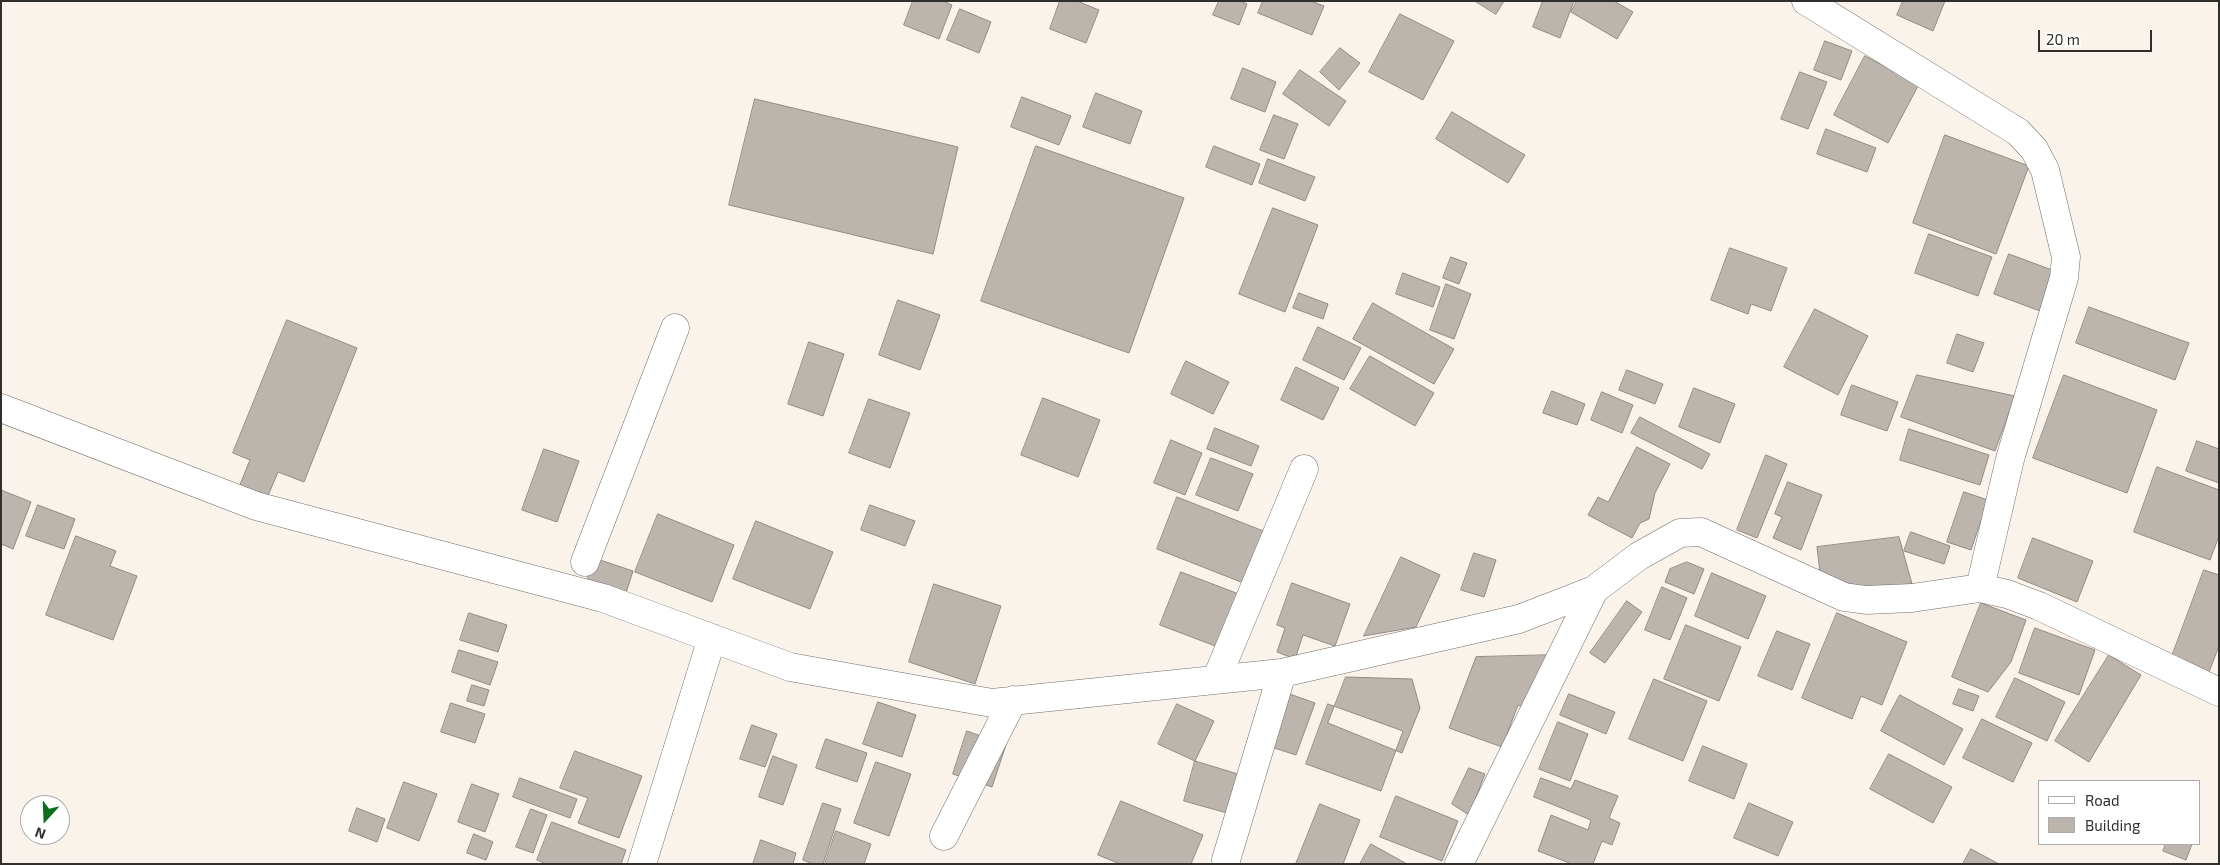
<!DOCTYPE html>
<html>
<head>
<meta charset="utf-8">
<style>
  body { margin:0 }
  #map { position:relative; width:2220px; height:865px; overflow:hidden; background:#f9f3eb; font-family:"Exo 2",sans-serif }
  canvas { display:block }
  .frame { position:absolute; inset:0; border:2px solid #312f2c; pointer-events:none }
  .legend { position:absolute; left:2038px; top:780px; width:162px; height:65px; box-sizing:border-box; background:#fff; border:1px solid #adacab; margin:0; padding:6px 9px; list-style:none; font-size:15px; color:#312f2c }
  .legend li { display:flex; align-items:center; gap:10px; height:25px }
  .legend b { width:25px; border:1px solid #adacab }
  .north { position:absolute; left:20px; top:795px; width:50px; height:50px; box-sizing:border-box; background:#fff; border:1px solid #adacab; border-radius:50%; rotate:200deg; font-size:14px; font-weight:700; line-height:20px; text-align:center; color:#312f2c }
  .north::after { content:''; display:block; margin:auto; width:18px; height:22px; background:#096e1d; clip-path:polygon(50% 0,100% 100%,50% 72%,0 100%) }
  .scale { position:absolute; left:2038px; top:30px; width:114px; height:22px; box-sizing:border-box; border:2px solid #312f2c; border-top:0; padding-left:6px; font-size:15px; line-height:18px; white-space:nowrap; color:#312f2c; -webkit-text-stroke:4px #fff; paint-order:stroke }
</style>
</head>
<body>
<div id="map">
<canvas width="2220" height="865"></canvas>
<div class="frame"></div>
<ul class="legend">
<li><b style="height:6px;background:#fff"></b>Road</li>
<li><b style="height:14px;background:#bcb5ae"></b>Building</li>
</ul>
<div class="north">N</div>
<div class="scale">20 m</div>
</div>
<script>
const g = document.querySelector('canvas').getContext('2d');
g.lineJoin = 'round';
function fillPath(path, color) {
  g.fillStyle = color;
  g.fill(path, 'evenodd');
}
function strokePath(path, color, width, dash) {
  g.strokeStyle = color;
  g.lineWidth = width;
  g.lineCap = dash ? 'butt' : 'round';
  g.setLineDash(dash || []);
  g.stroke(path);
}
const building = new Path2D(`
  M913 1H943L952 5 939 39 904 25Z
  M1060 1H1077L1099 10 1086 43 1050 29Z
  M1219 1H1241L1247 4 1239 25 1213 15Z
  M1263 1H1311L1324 6 1312 35 1258 13Z
  M1475 1H1504L1496 14Z
  M1543 1H1574L1560 38 1533 27Z
  M1577 1H1614L1633 12 1617 39 1571 12Z
  M1903 1H1945L1933 31 1897 15Z
  M960 9 991 22 979 53 947 40Z
  M1400 14 1454 41 1423 100 1369 72Z
  M1825 41 1852 51 1841 80 1814 70Z
  M1340 48 1360 63 1339 90 1320 72Z
  M1865 56 1919 84 1888 143 1834 115Z
  M1243 68 1276 82 1265 112 1231 99Z
  M1300 70 1346 101 1329 126 1283 94Z
  M1800 72 1827 82 1808 129 1781 119Z
  M1096 93 1142 111 1130 144 1083 127Z
  M1022 97 1071 116 1059 145 1011 127Z
  M755 99 958 147 933 254 729 205Z
  M1452 112 1525 155 1508 183 1436 139Z
  M1274 115 1298 124 1284 159 1260 150Z
  M1826 129 1876 148 1867 172 1817 154Z
  M1945 135 2029 166 1996 254 1913 223Z
  M1036 146 1184 198 1129 353 981 301Z
  M1214 146 1260 164 1252 185 1206 167Z
  M1268 159 1315 177 1305 201 1259 183Z
  M1273 208 1318 225 1285 312 1239 294Z
  M1929 234 1992 257 1978 296 1915 273Z
  M1730 248 1787 268 1771 311 1751 304 1748 314 1711 300Z
  M2009 254 2052 270 2040 311 1994 294Z
  M1451 257 1467 263 1459 284 1443 278Z
  M1403 273 1440 287 1433 307 1396 294Z
  M1446 284 1471 294 1454 339 1430 330Z
  M1299 293 1328 304 1323 319 1293 308Z
  M898 300 940 315 920 370 879 355Z
  M1373 303 1454 349 1434 384 1353 339Z
  M2089 307 2189 343 2175 380 2076 343Z
  M1815 309 1868 336 1838 395 1784 367Z
  M287 320 357 348 304 482 278 472 265 503 237 492 250 460 233 453Z
  M1318 327 1361 348 1344 380 1303 360Z
  M1957 334 1984 343 1973 372 1947 363Z
  M809 342 844 354 823 416 788 404Z
  M1370 356 1434 393 1415 426 1350 389Z
  M1186 361 1229 382 1213 414 1171 394Z
  M1296 367 1339 388 1323 420 1281 400Z
  M1627 370 1663 384 1655 404 1619 390Z
  M1917 375 2015 396 1995 451 1901 417Z
  M2064 375 2157 410 2127 493 2033 458Z
  M1852 385 1898 402 1887 431 1841 415Z
  M1694 388 1735 404 1720 443 1679 427Z
  M1552 391 1585 404 1577 425 1543 413Z
  M1602 392 1633 405 1622 433 1591 420Z
  M1043 398 1100 420 1078 477 1021 455Z
  M869 399 910 413 890 468 849 453Z
  M1640 417 1710 454 1702 469 1631 433Z
  M1215 428 1259 446 1251 466 1207 449Z
  M1909 429 1989 455 1980 485 1900 460Z
  M1171 440 1202 453 1185 495 1154 483Z
  M2197 441 2219 449V483L2186 471Z
  M1637 447 1670 464 1655 493 1649 519 1640 523 1632 538 1588 515 1598 497 1608 502Z
  M544 449 579 461 557 522 522 510Z
  M1766 455 1787 464 1757 538 1737 530Z
  M1211 458 1253 474 1238 511 1196 495Z
  M2157 467 2219 490V536L2210 560 2134 532Z
  M1788 482 1822 495 1801 550 1773 538 1782 517 1775 514Z
  M1 490 31 502 13 549 1 544Z
  M1964 492 1988 500 1971 550 1947 542Z
  M1177 497 1271 534 1251 586 1157 549Z
  M38 505 75 519 64 549 26 536Z
  M870 505 915 521 905 546 861 530Z
  M658 514 734 545 712 602 635 572Z
  M756 521 833 552 810 609 733 579Z
  M1911 532 1950 546 1944 564 1904 551Z
  M76 536 116 551 110 566 137 576 113 640 46 615Z
  M1899 537 1912 584 1862 592 1821 581 1817 547Z
  M2033 538 2093 561 2077 602 2018 578Z
  M1474 553 1496 560 1484 597 1461 590Z
  M1401 557 1440 575 1416 627 1364 636Z
  M594 558 633 571 626 593 587 581Z
  M1687 562 1704 569 1694 594 1665 582 1670 569Z
  M2204 570 2219 575V646L2209 672 2171 659Z
  M1181 572 1244 596 1223 649 1160 625Z
  M1712 573 1766 596 1748 639 1695 616Z
  M1292 583 1350 604 1335 646 1303 635 1295 659 1277 652 1285 628 1277 625Z
  M934 584 1001 606 975 684 909 662Z
  M1662 587 1687 598 1670 640 1645 630Z
  M1627 601 1642 612 1605 663 1590 653Z
  M1981 603 2026 620 2011 662 1988 692 1952 677Z
  M469 613 507 625 498 652 460 640Z
  M1837 613 1907 642 1882 705 1861 696 1852 719 1802 698Z
  M1686 625 1741 647 1719 701 1664 679Z
  M2035 628 2095 650 2079 695 2019 673Z
  M1777 631 1810 644 1792 690 1758 676Z
  M459 650 498 662 490 685 452 672Z
  M1553 655 1533 711 1518 705 1502 747 1449 728 1476 657Z
  M2109 655 2141 675 2089 762 2055 741Z
  M1346 677 1412 679 1420 708 1402 753 1328 723Z
  M2015 678 2065 702 2047 741 1996 717Z
  M1654 679 1707 701 1683 761 1629 739Z
  M472 685 489 690 484 706 467 701Z
  M1959 689 1979 696 1973 711 1953 704Z
  M1284 692 1315 703 1296 755 1265 745Z
  M1569 694 1615 712 1606 734 1560 715Z
  M1900 695 1963 729 1944 765 1881 731Z
  M878 702 916 715 902 757 863 744Z
  M451 703 485 714 475 743 441 732Z
  M1177 704 1214 721 1195 761 1158 744Z
  M1328 704 1403 731 1381 791 1306 764Z
  M1982 719 2032 743 2013 782 1963 758Z
  M1558 722 1588 734 1570 781 1539 769Z
  M752 725 777 734 765 767 740 759Z
  M967 731 1006 745 992 787 953 774Z
  M826 739 867 753 857 782 816 768Z
  M1703 746 1747 764 1734 799 1689 781Z
  M575 751 642 776 619 838 578 823 588 798 560 788Z
  M1889 754 1952 787 1933 823 1870 789Z
  M773 756 797 765 783 805 759 797Z
  M1195 761 1238 774 1227 813 1184 801Z
  M876 762 911 774 889 836 854 823Z
  M1469 768 1485 774 1469 815 1452 804Z
  M520 778 577 799 570 818 513 797Z
  M1541 778 1571 789 1575 780 1618 796 1609 818 1620 823 1612 845 1602 841 1593 864H1572L1538 851 1551 815 1588 830 1591 820 1534 797Z
  M404 782 437 794 419 841 387 828Z
  M472 784 499 794 485 832 458 822Z
  M1396 796 1458 821 1442 861 1380 837Z
  M1121 801 1203 835 1191 864H1120L1098 855Z
  M823 803 841 809 823 864H813L803 860Z
  M1749 803 1793 822 1778 856 1734 838Z
  M1320 804 1360 820 1343 864H1296Z
  M357 808 385 819 377 842 349 831Z
  M531 809 547 815 533 853 516 847Z
  M552 822 626 850 621 864H547L537 860Z
  M836 831 871 844 864 864H825Z
  M474 834 493 842 486 860 467 853Z
  M761 840 796 853 793 864H753Z
  M1371 844 1407 864H1360Z
  M2166 844H2192L2186 860 2163 851Z
  M1971 849 1999 864H1963Z`);
const minor = new Path2D(`
  M1806 1 2018 132 2034 149 2045 170 2066 257 2064 278 2010 459 1980 588
  M1 408 256 506 603 598 790 667 992 703 1282 673 1519 619 1594 590 1639 556 1680 533 1701 532 1844 597 1866 600 1912 598 1980 588 2007 594 2039 606 2219 692
  M585 562 675 328
  M1216 680 1304 469
  M944 836 1013 700
  M1226 860 1282 673
  M642 864 712 638
  M1459 864 1594 590`);
fillPath(building, '#bcb5ae');
strokePath(building, '#928b85', 1);
strokePath(minor, '#736e67', 29);
strokePath(minor, '#fff', 28);
</script>
</body>
</html>
